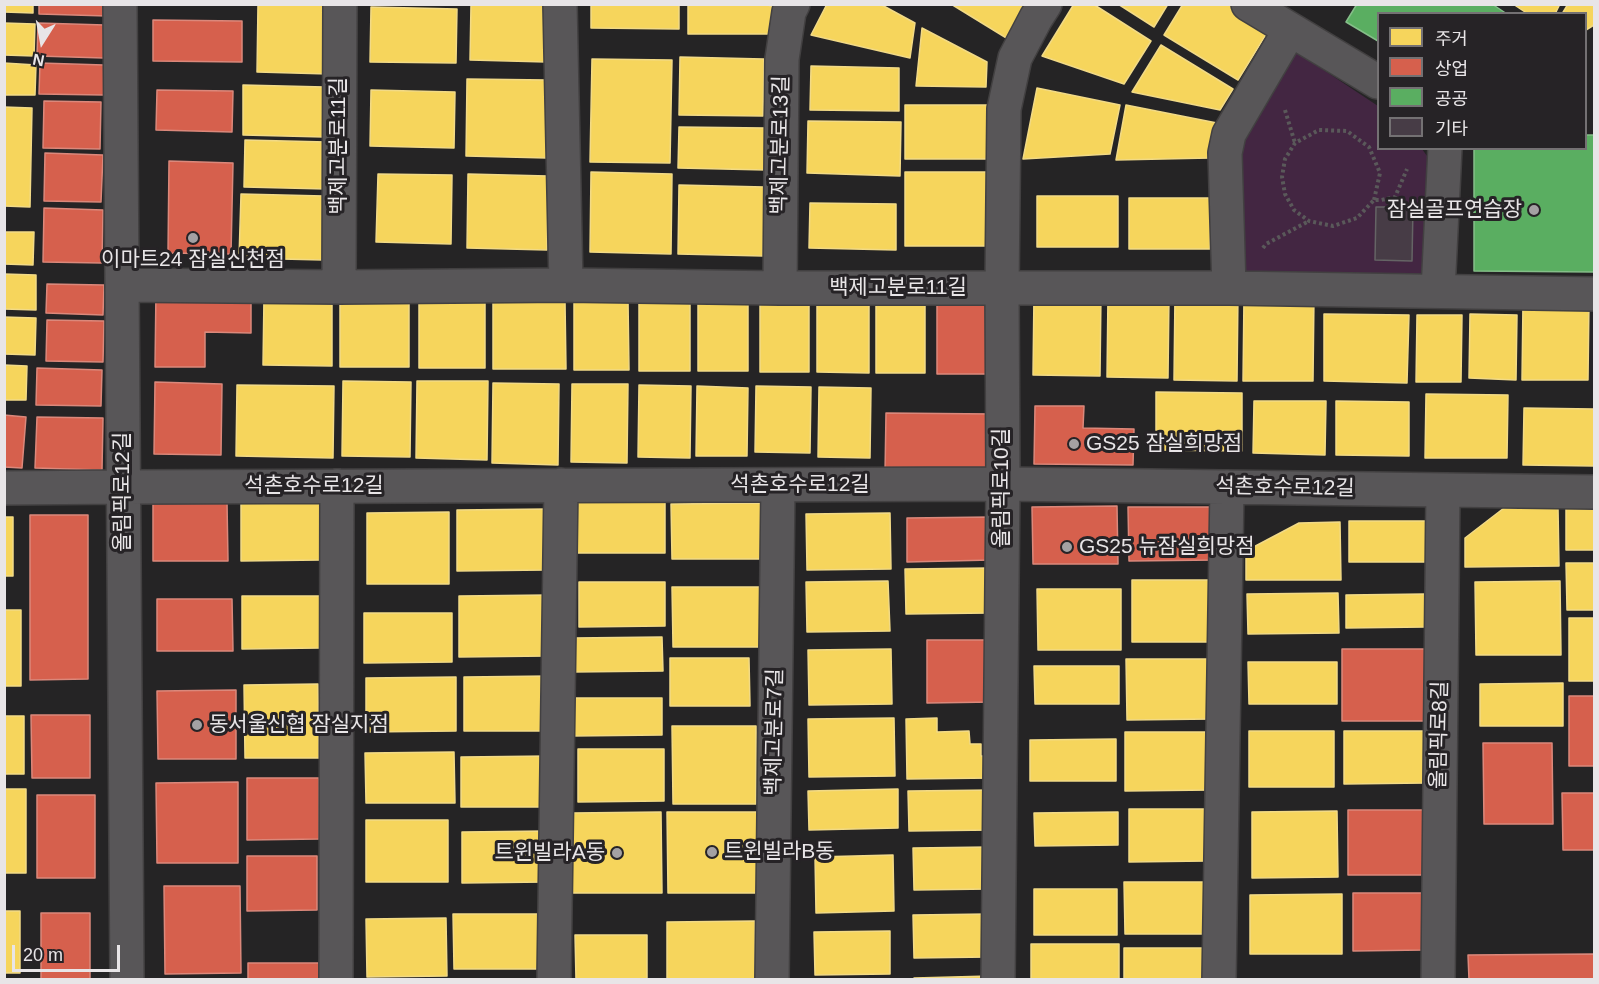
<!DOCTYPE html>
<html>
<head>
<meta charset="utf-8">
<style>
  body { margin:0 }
  #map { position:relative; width:1599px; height:984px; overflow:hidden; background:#252425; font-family:Helvetica,"Noto Sans KR",sans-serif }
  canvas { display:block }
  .frame { position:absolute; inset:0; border:6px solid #e8e5e7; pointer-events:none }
  .legend { position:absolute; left:1377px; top:12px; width:210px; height:138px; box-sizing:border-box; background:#262326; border:2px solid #747173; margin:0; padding:8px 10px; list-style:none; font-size:18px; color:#e8e5e7 }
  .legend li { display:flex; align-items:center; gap:12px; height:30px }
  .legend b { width:30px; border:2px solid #747173 }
  .north { position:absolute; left:12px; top:12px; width:60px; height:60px; -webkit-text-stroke:4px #262326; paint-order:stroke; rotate:191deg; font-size:16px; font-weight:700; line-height:24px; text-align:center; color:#e8e5e7 }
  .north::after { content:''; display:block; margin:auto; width:21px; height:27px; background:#e8e5e7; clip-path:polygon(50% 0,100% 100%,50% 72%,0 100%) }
  .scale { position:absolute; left:12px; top:945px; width:108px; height:27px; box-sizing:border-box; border:3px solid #e8e5e7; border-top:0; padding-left:8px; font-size:18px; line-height:21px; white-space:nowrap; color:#e8e5e7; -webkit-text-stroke:4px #262326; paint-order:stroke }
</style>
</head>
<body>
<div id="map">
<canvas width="1599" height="984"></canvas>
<div class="frame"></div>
<ul class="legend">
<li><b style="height:16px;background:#f6d55c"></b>주거</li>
<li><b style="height:16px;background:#d6604d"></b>상업</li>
<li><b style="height:16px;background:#5aae61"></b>공공</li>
<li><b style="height:16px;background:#473c46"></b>기타</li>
</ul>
<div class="north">N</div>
<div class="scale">20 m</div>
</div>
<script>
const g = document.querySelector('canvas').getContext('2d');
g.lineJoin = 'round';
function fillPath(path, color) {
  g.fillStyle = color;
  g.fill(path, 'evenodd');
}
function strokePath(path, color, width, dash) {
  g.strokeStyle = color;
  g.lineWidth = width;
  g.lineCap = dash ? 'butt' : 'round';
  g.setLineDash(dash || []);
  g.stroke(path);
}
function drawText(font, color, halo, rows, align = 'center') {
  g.font = font + ' Helvetica,"Noto Sans KR",sans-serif';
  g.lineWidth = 6;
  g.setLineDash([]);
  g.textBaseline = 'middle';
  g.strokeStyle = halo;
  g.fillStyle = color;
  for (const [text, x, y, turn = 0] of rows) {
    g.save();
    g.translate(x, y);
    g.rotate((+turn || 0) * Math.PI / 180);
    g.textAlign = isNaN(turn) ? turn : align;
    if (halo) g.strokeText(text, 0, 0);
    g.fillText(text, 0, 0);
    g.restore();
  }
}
const green = new Path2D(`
  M1289 47 1378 106V148L1422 149 1427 156 1423 281 1238 278 1235 143Z`);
const homes = new Path2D(`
  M4 4H33V13L4 12Z
  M258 4H329L328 74 257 72Z
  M471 4H547L546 62 470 60Z
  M591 4H679V29L591 28Z
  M688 4H766L775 8 776 34H688Z
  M827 4H880L915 23 910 58 811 35Z
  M951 4H1029L1008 39Z
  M1074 4H1093L1151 41 1124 84 1042 56Z
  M1118 4H1168L1154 27Z
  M1183 4H1233L1270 28 1238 80 1164 35Z
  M1513 4H1560L1555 14H1528Z
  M1568 4H1594V25L1586 30V14H1562Z
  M371 7 457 9 456 63 370 62Z
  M4 23 35 24 34 56 4 55Z
  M922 28 987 62 986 87 916 86Z
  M1161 45 1233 89 1220 110 1132 92Z
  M680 57 764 59 763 116 679 115Z
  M592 59 672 60 670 163 590 162Z
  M4 63 36 65 35 95H4Z
  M811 66 899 68V111L810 110Z
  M467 79 548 80 547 158 466 156Z
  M243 85 325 87 324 137 243 135Z
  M1037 88 1120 105 1110 154 1023 159Z
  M371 90 455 92 454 148 370 146Z
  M905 105H991V159H905Z
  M1126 105 1217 123 1210 158 1116 160Z
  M4 107 32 108 30 207 4 206Z
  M808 121 901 122 900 176 807 173Z
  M679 127 766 128V170L678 168Z
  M245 140 327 142 326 189 244 187Z
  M591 172 672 174 671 254 590 252Z
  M905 172H990V246H905Z
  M378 174 452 175 451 244 376 242Z
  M468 174 548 176 547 250 467 248Z
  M679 185 765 187 763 256 678 254Z
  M241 194 324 196 323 260 239 258Z
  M1037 196H1118V247H1037Z
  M1129 198H1211L1210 249H1129Z
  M810 203 896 204V250L809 248Z
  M4 232H34L33 265 4 264Z
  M4 274 36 275V310L4 309Z
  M1034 293 1101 294 1100 376 1033 375Z
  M1175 294H1238L1237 381 1174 380Z
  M1108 295 1169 296 1168 378 1107 377Z
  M264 296 332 297V366L263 365Z
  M1244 296H1314L1313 381H1243Z
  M485 300V368H419V301Z
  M628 300 629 370H574V301Z
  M639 300H690V371H639Z
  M698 300H748V371H698Z
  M760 300H809V372H760Z
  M817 300H869V373L817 372Z
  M876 300H925V373H876Z
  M340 301H409V367H340Z
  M493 301H565L566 369H493Z
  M1523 302H1589L1588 380H1522Z
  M1324 314 1409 315 1407 383 1324 381Z
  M1470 314 1517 315 1516 380 1469 378Z
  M1417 315H1462L1461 382H1416Z
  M4 317 36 318 35 355 4 354Z
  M4 365 27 366 26 400H4Z
  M343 381 411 382 410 457 342 456Z
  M417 381H488L487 460 416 458Z
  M493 383 559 384 558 465 492 463Z
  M572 384H628L627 463 571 462Z
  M237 385 334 386 333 458 236 456Z
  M639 385 691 386 690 458 638 457Z
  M697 386 748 388 747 456H696Z
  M756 386 811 387 810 453 755 452Z
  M819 387 871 388 870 458 818 457Z
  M1156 392 1242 393V451L1156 450Z
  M1426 394 1508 395 1507 458H1425Z
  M1254 401H1326L1325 455 1253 453Z
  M1336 401 1409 402V456L1336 455Z
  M1524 408 1594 409V466L1523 465Z
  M574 501H665V553H575Z
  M241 502H320L321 560 241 561Z
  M764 503V559H672L671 504Z
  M1504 508H1558L1559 566 1465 567V538Z
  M1566 508H1594V550H1566Z
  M547 509V570L457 571V510Z
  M449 512V584H367V513Z
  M890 513 891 569 807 570 806 514Z
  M4 517H13V576H4Z
  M1349 521H1426L1427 562H1349Z
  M1340 522 1341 580H1246V551L1299 523Z
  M1566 563H1594V610H1567Z
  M989 568 990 613 906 614 905 569Z
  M1132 580H1212V642H1132Z
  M888 581 890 631 807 632 806 582Z
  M1560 581 1561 655H1476L1475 582Z
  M579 582H665V626L579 627Z
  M672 587H760V647H673Z
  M1037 589H1121V650H1038Z
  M1338 593 1339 633 1248 634 1247 594Z
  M1425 594V627L1346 628V595Z
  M548 595V656L459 657V596Z
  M242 596H320V648L242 649Z
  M4 610H21V686H4Z
  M364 613H452V662L364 663Z
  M1569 618H1594V681H1569Z
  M662 637 663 671 573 672V638Z
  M891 649 892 704 809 705 808 650Z
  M670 658H749L750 706H670Z
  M1126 659H1213V719L1127 720Z
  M1248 662H1337V704H1249Z
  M1034 666H1119V704H1035Z
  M549 676V731H464V677Z
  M456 677V731L366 732V678Z
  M1563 683V726H1480V684Z
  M318 684 319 758H245L244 685Z
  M572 698H662V735L572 736Z
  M4 716H24V774H4Z
  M894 718 895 776 809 777 808 719Z
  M937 718V732L969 731 970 744H981V756H993L994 778 907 779 906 719Z
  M672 726H756V804H673Z
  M1249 731H1334V787H1249Z
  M1344 731H1426V783L1344 784Z
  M1125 732H1211L1212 790 1125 791Z
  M1116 739V781H1030V740Z
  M578 749H664V801L578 802Z
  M454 752 455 803H366L365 753Z
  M549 756V807H461V757Z
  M4 789H26V873H4Z
  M898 789V828L809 830 808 791Z
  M993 790 994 830 909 831 908 791Z
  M1129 809H1207V861L1129 862Z
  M1337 811 1338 877 1252 878V812Z
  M661 812 662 893H572V813Z
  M667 812H757L758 893H668Z
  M1118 812V845L1035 846 1034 813Z
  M366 820H448V882H366Z
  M546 831V882L462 883V832Z
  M989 847 990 889 914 890 913 848Z
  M893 855 894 911 816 913 815 857Z
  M1124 882H1209L1210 934H1125Z
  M1034 889H1117V935H1034Z
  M1342 894V954H1250V895Z
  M4 911H20V973H4Z
  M453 914H545V969H454Z
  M988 914 989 957 914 958 913 915Z
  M446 918 447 976 367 977 366 919Z
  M755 921V980H667V922Z
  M890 931V974L815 975 814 932Z
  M575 935H647V980H576Z
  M1031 944H1119V980H1031Z
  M1124 948H1208V980H1124Z
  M990 976V980H914V978Z`);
const shops = new Path2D(`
  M39 4H107V16L39 14Z
  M153 20 242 21V62L153 61Z
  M38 23 105 25 104 58 37 56Z
  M40 63 104 65V95L39 94Z
  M157 90 233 91 232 132 156 130Z
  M44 101 101 102 100 149 43 148Z
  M45 153 103 155 101 202 44 201Z
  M169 161 233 163 231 254 168 253Z
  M44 208 103 210 102 263 43 262Z
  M47 284 104 285 103 315 46 313Z
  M156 290 251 291V333L205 332V367H155Z
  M937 299 994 300 993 374H937Z
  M47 320 104 321 103 362 46 361Z
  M37 368 102 370 101 406 36 405Z
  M155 382 222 384 221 455 154 454Z
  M1035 406H1084L1083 428 1134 429 1133 465 1034 464Z
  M886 413 993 414 992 475 885 473Z
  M4 415 26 417 22 468 4 467Z
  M37 417 103 418 102 470 35 468Z
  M153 502H227L228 561H153Z
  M1117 506 1118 564H1033L1032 507Z
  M1128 507H1216V560L1129 561Z
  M30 515H88V679L30 680Z
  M991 517V560L907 562V518Z
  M157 599H232L233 651H157Z
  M927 640H992L994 702 927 703Z
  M1342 649H1426L1427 721H1342Z
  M236 690V759H158L157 691Z
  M1569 696H1594V766H1569Z
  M31 715H90V778H32Z
  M1483 743H1552L1553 824H1484Z
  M247 778H319V839L247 840Z
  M238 782V863H157L156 783Z
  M1562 793H1594V850H1563Z
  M37 795H95V878H37Z
  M1348 810H1427L1428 875H1348Z
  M247 856H317V910L247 911Z
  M164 886H240L241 973 165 974Z
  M1353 893H1423L1424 950 1353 951Z
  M41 913H90V980H41Z
  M1594 954V980H1469L1468 955Z
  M248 963H320V980H248Z`);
const public = new Path2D(`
  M1357 4H1492L1507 14H1378V41L1346 22Z
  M1586 135H1594V272L1474 271V148H1586Z`);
const building = new Path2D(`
  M1376 207H1413L1412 261 1375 260Z`);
const path = new Path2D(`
  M1285 110 1295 143
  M1374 200 1380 173 1369 147 1347 131 1319 130 1295 143 1285 159 1282 177 1285 194 1294 210 1309 221 1333 226 1357 218 1374 200H1381L1395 197 1407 169
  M1263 248 1266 244 1309 221`);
const minor = new Path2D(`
  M120 4 127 980
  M560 4 566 285
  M1248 4 1378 82
  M122 285 339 287 566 285 780 288H1229L1594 294
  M339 287 340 4
  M780 288 782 59 789 12 793 4
  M1229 288 1225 153 1229 134 1290 30
  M1438 291 1445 148
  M4 488 123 487 1003 484 1594 492
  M336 980 337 486
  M554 980 561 485
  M772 980 778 485
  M998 980 1003 484 1002 288 1004 109 1015 58 1036 18 1045 4
  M1219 980 1227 487
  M1438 980 1443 490`);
const markers = [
  [1534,210,6,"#a4a1a3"],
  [193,238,6,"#a4a1a3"],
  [1074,444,6,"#a4a1a3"],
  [1067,547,6,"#a4a1a3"],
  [197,725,6,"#a4a1a3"],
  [712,852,6,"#a4a1a3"],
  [617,853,6,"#a4a1a3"]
];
const streetNames = [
  ["백제고분로13길",781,145,-89],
  ["백제고분로11길",339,146,-90],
  ["백제고분로11길",898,288],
  ["석촌호수로12길",800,485],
  ["석촌호수로12길",314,486],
  ["올림픽로10길",1002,488,-90],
  ["석촌호수로12길",1285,488,1],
  ["올림픽로12길",123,492,-90],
  ["백제고분로7길",775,732,-89],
  ["올림픽로8길",1440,735,-89]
];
const poiNames = [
  ["잠실골프연습장",1522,210,"right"],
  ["이마트24 잠실신천점",193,260,"center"],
  ["GS25 잠실희망점",1086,444],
  ["GS25 뉴잠실희망점",1079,547],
  ["동서울신협 잠실지점",209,725],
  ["트윈빌라B동",724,852],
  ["트윈빌라A동",605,853,"right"]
];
fillPath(green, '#432642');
fillPath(homes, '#f6d55c');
strokePath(homes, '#f2da86', 1.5);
fillPath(shops, '#d6604d');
strokePath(shops, '#db887b', 1.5);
fillPath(public, '#5aae61');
strokePath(public, '#85be89', 1.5);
fillPath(building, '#473c46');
strokePath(building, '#656465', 1.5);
strokePath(minor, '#424041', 36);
strokePath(path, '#5a595a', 4, [3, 3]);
strokePath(minor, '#585658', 33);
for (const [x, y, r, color] of markers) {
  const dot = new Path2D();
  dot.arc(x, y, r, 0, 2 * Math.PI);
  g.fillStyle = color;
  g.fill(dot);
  strokePath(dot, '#262326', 2);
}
drawText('21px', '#e8e5e7', '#262326', streetNames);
drawText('21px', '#e8e5e7', '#262326', poiNames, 'left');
</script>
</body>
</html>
